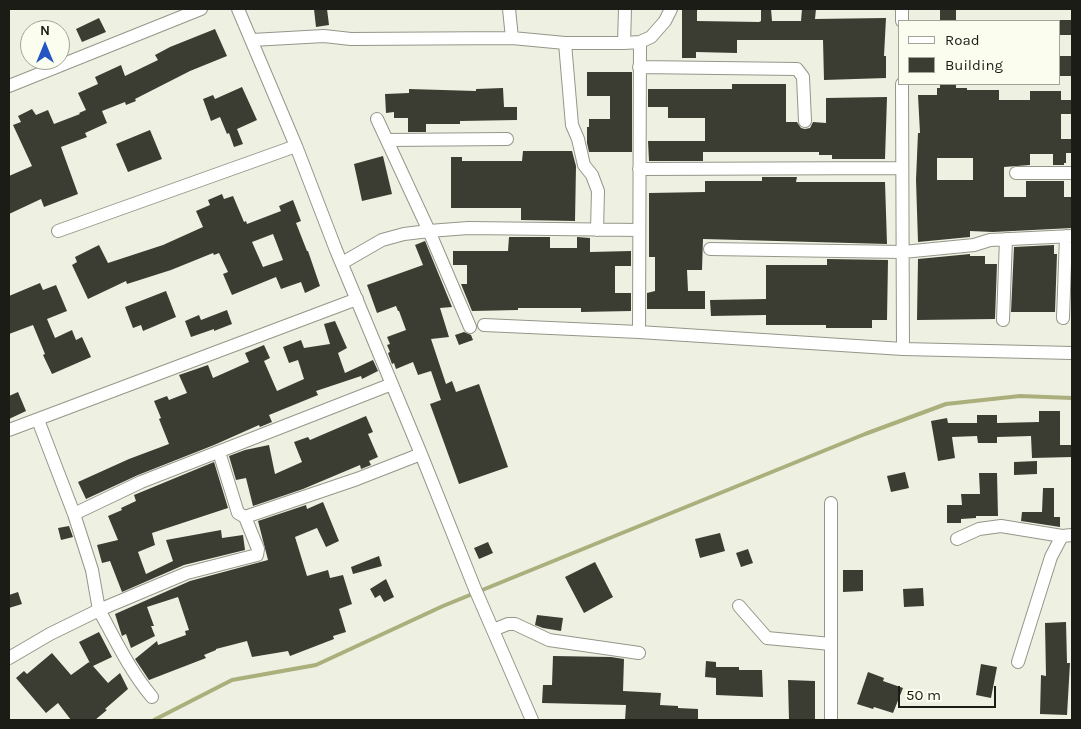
<!DOCTYPE html>
<html>
<head>
<meta charset="utf-8">
<style>
  body { margin:0 }
  #map { position:relative; width:1081px; height:729px; overflow:hidden; background:#eef0e2; font-family:Karla,sans-serif }
  canvas { display:block }
  .frame { position:absolute; inset:0; border:10px solid #1c1c17; pointer-events:none }
  .legend { position:absolute; left:898px; top:20px; width:162px; height:65px; box-sizing:border-box; background:#fbfdef; border:1px solid #a2a399; margin:0; padding:6px 9px; list-style:none; font-size:15px; color:#1c1c17 }
  .legend li { display:flex; align-items:center; gap:10px; height:25px }
  .legend b { width:25px; border:1px solid #a2a399 }
  .north { position:absolute; left:20px; top:20px; width:50px; height:50px; box-sizing:border-box; background:#fbfdef; border:1px solid #a2a399; border-radius:50%; rotate:0deg; font-size:14px; font-weight:700; line-height:20px; text-align:center; color:#1c1c17 }
  .north::after { content:''; display:block; margin:auto; width:18px; height:22px; background:#2355c3; clip-path:polygon(50% 0,100% 100%,50% 72%,0 100%) }
  .scale { position:absolute; left:898px; top:686px; width:98px; height:22px; box-sizing:border-box; border:2px solid #1c1c17; border-top:0; padding-left:6px; font-size:15px; line-height:18px; white-space:nowrap; color:#1c1c17; -webkit-text-stroke:4px #fbfdef; paint-order:stroke }
</style>
</head>
<body>
<div id="map">
<canvas width="1081" height="729"></canvas>
<div class="frame"></div>
<ul class="legend">
<li><b style="height:6px;background:#fff"></b>Road</li>
<li><b style="height:14px;background:#3c3d32"></b>Building</li>
</ul>
<div class="north">N</div>
<div class="scale">50 m</div>
</div>
<script>
const g = document.querySelector('canvas').getContext('2d');
g.lineJoin = 'round';
function strokePath(path, color, width, dash) {
  g.strokeStyle = color;
  g.lineWidth = width;
  g.lineCap = dash ? 'butt' : 'round';
  g.setLineDash(dash || []);
  g.stroke(path);
}
function fillPath(path, color) {
  g.fillStyle = color;
  g.fill(path, 'evenodd');
}
const stream = new Path2D(`
  M154 720 232 680 316 665 443 606 865 434 946 404 1020 396 1072 398`);
const building = new Path2D(`
  M314 9H327L329 25 316 27Z
  M682 9H697V21L759 22 761 21V9H771L772 21H801L802 9H816L815 19 886 18 884 56H886V78L824 80 823 40H737V53L696 52V58H682Z
  M940 9H956V21H940Z
  M99 18 106 32 82 42 76 29Z
  M1060 20H1072V35H1060Z
  M215 29 227 56 190 71 135 99 136 101 126 105 125 102 102 111 107 123 85 133 87 137 61 147 78 194 44 207 41 199 9 214V176L32 166 13 125 21 122 18 116 32 109 36 115 48 110 54 124 80 114 79 113 86 110 78 93 98 84 95 77 121 65 125 76 158 60 155 55 170 47Z
  M1060 56H1072V76H1060Z
  M587 72H632V152H589L587 143V127H589V119H610V96H587Z
  M732 84H786V122H797L801 128 805 129 810 128 813 122 826 123V98L887 97 885 159H832V155H819V152H703V161H649L648 141H705V118H668V107H648V89H732Z
  M940 84H956V88H967V90H999V100H1030V91H1061V100H1072V114H1061V139H1072V153H1066V163H1064V165H1053V154H1030V165L1004 167V197H1026V181H1064V197H1072V228L993 232 970 231V237L918 242 916 180 918 133H920L918 95H937V88H940ZM937 158H973V180H937Z
  M242 87 257 120 237 129 243 144 234 147 229 133 227 134 220 117 211 121 203 99 213 95 215 99Z
  M503 88 504 107H517V120L460 121V124H426V132H408V118H394V112L386 113 385 94 409 93V89L476 91V89Z
  M150 130 162 159 128 172 116 144Z
  M523 151H572L576 166 575 221 521 220V208H451V157H462V161H522Z
  M383 156 392 194 362 201 354 164Z
  M762 177H797L796 182H885L887 244 703 239 702 270H687L688 291H705V309H647V293L655 291V257H649V193L705 192V181H762Z
  M222 194 224 199 233 196 244 222 246 221 247 224 281 211 279 206 293 200 301 221 296 223 307 251H308L320 286 305 293 301 282 281 289 276 277 232 295 223 274 228 272 219 253 214 255 213 253 171 270 127 284 126 281 88 299 72 265 77 262 75 257 99 245 108 263 163 245 203 227 196 211 210 205 208 200ZM273 234 283 260 263 267 252 242Z
  M509 237H550V248H577V237L590 238V252L631 251V266H615V293H631V311L581 312V308H518V310L472 311 461 284H467V265H453V251H508Z
  M425 241 452 307 440 308 449 337 431 339 446 384 452 381 456 392 479 384 508 467 459 484 430 404 441 400 431 371 418 375 413 362 396 369 394 363 392 364 388 353 390 352 387 345 390 344 387 337 406 330 399 311H398L396 306 377 313 367 285 423 265 415 245Z
  M1054 245V254H1057L1055 312H1011L1014 247Z
  M970 254V256H985V264H997L995 319 917 320 918 259Z
  M827 259 888 260 887 320H872V328H826V325H766V315L711 316 710 300 766 299V265H827Z
  M40 283 43 290 56 285 67 311 47 319 55 338 72 330 76 340 82 337 91 357 52 374 43 355 45 354 33 325 9 334V296Z
  M166 291 176 317 143 331 141 325 133 328 125 307Z
  M227 310 232 324 214 331V329L191 337 185 321 199 315 201 320Z
  M335 321 347 348 338 353 345 373 373 360 378 371 362 379 361 376 316 391 318 395 269 415 272 422 260 427 259 425 214 445 138 475 86 499 78 482 129 459 169 444 159 419 161 418 154 401 167 396 169 400 187 393 179 375 208 365 213 378 249 362 245 353 264 345 270 358 264 361 277 391 304 379 298 360 289 363 283 347 301 340 304 348 330 344 324 324Z
  M464 332 471 335 473 340 459 345 455 335Z
  M18 392 26 411 9 419V396Z
  M1039 411H1060V445H1072V457L1032 458 1031 436 997 437V443H978L977 436 952 437 955 458 938 461 931 421 947 418 948 423H977V415H997V423L1039 422Z
  M366 416 373 432 368 434 378 457 369 461 371 465 361 469 360 465 303 489 253 506 246 478 236 480 229 456 245 450 269 445 275 474 302 462 294 442 308 437 310 440Z
  M1037 461V474L1014 475V462Z
  M214 462 228 508 152 533 155 545 138 552 146 574 173 561 166 540 221 530 222 538 243 535 245 550 184 565 122 592 110 561 102 563 97 545 118 540 108 516 122 510 121 508 136 501 134 495Z
  M905 472 909 488 891 492 887 476Z
  M979 473H997L998 516H976V518L961 519V523H947V505H962L961 494H980Z
  M1043 488H1054V517H1060V527L1021 521 1022 512H1042Z
  M323 502 339 541 326 547 317 528 295 537 307 576 328 570 330 578 343 575 352 604 339 609 346 632 333 636 334 639 290 656 288 651 252 657 247 641 216 649V650L204 655 206 658 149 680 135 659 157 641 158 645 186 635 185 631 189 630 178 597 147 607 154 626H151L155 636 131 648 126 634 122 636 115 614 190 581 268 560 258 521 306 505 307 509Z
  M69 526 73 537 61 540 58 528Z
  M720 533 725 551 700 558 695 539Z
  M488 542 493 553 479 559 474 548Z
  M748 549 753 563 741 567 736 553Z
  M379 556 382 566 353 574 351 567Z
  M595 562 613 597 584 613 565 577Z
  M843 570H863V591L843 592Z
  M386 579 394 597 384 602 380 595 375 598 370 589Z
  M923 588 924 606 904 607 903 589Z
  M18 592 22 604 9 608V595Z
  M537 615 563 618 561 631 543 628 535 625Z
  M1066 622 1067 663H1070L1067 715 1040 714 1041 675 1046 676 1045 623Z
  M99 632 112 657 93 666 108 683 120 673 128 689 105 709 107 710 95 720H71L58 703 46 713 16 678 24 671 27 674 52 653 71 675 89 662 90 663 79 642Z
  M553 656 611 657 624 659 623 691 661 693 660 705 678 706V708L698 709V720H625L626 705 542 703 543 685H552Z
  M706 661 716 662V667H739V670H762L763 697 716 695V678L705 677Z
  M981 664 997 667 991 698 976 695Z
  M868 672 884 678 883 681 903 688 893 713 874 707 873 709 857 704Z
  M788 680 815 681V720H789Z`);
const minor = new Path2D(`
  M238 9 296 146 336 250 421 454 475 589 532 720
  M509 9 512 38
  M902 9V21
  M252 40 324 36 351 39 512 38 565 43H624L640 42 651 37 665 21 671 9
  M565 43 572 125 578 139 584 165 592 175 598 191 597 230
  M624 43 625 9
  M639 67 797 69 803 77 805 121
  M902 84 903 349
  M9 86 201 9
  M377 119 429 231 470 327
  M387 140 507 139
  M639 169 902 168
  M1016 173H1072
  M58 231 296 146
  M710 249 903 252 974 245 990 240 1072 236
  M342 263 382 240 404 234 429 231 468 228 639 230
  M1063 318 1066 236
  M1003 320 1006 239
  M484 325 639 332 903 349 1072 353
  M639 332 640 42
  M9 430 357 299
  M219 452 238 513 245 517 357 479 421 454
  M831 503V720
  M74 514 141 482 392 384
  M957 539 979 529 1001 526 1062 536
  M739 606 767 638 831 644
  M493 630 508 624H515L549 640 639 653
  M9 658 50 634 99 610 92 570 74 514 38 420
  M1018 662 1051 557 1062 536 1072 535
  M152 697C130 671 115 639 99 610L187 573 257 555 258 549 245 517`);
strokePath(stream, '#aaaf7c', 4);
fillPath(building, '#3c3d32');
strokePath(minor, '#959689', 14);
strokePath(minor, '#fff', 12);
</script>
</body>
</html>
